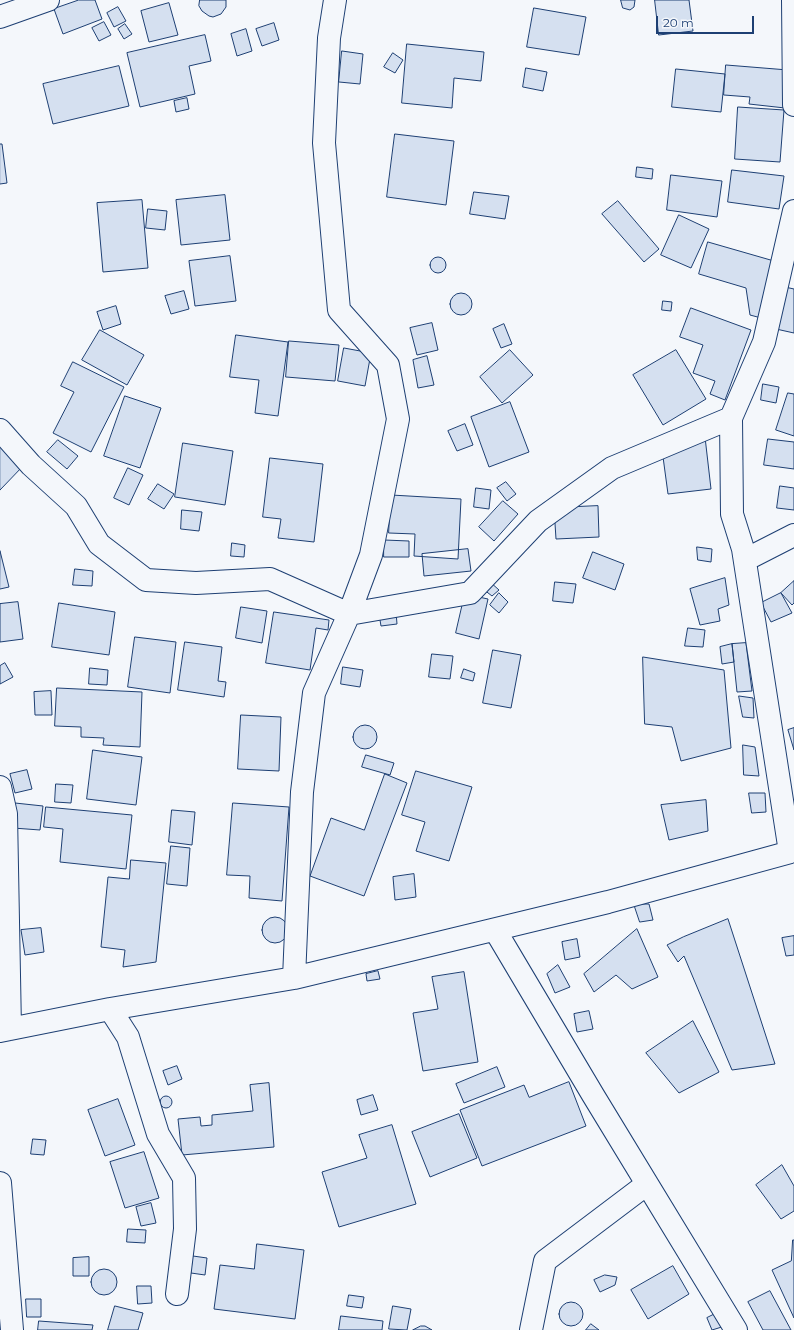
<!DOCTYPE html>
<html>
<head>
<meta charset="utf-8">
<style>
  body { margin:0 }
  #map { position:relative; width:794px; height:1330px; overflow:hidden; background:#f4f7fb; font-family:Montserrat,sans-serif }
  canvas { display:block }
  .scale { position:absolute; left:656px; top:16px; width:98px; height:18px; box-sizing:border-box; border:2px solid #1d3f73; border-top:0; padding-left:5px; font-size:12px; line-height:14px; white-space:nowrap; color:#1d3f73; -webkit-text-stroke:3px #f4f7fb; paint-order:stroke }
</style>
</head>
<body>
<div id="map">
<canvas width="794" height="1330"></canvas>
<div class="scale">20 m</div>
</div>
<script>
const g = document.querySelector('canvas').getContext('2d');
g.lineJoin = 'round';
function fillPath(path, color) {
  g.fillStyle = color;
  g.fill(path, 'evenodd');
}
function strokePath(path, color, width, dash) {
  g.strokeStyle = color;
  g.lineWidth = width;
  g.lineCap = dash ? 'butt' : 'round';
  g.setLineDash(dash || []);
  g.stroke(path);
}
const building = new Path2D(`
  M79 0H95L102 19 63 34 54 9Z
  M200 0H226V7L221 14 213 17 209 16 202 11 199 6Z
  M621 0H635L634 7 630 10 623 8Z
  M655 0H689L693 31 659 35Z
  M169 3 178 35 149 42 141 11Z
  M118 7 126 21 114 27 107 13Z
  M534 8 586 17 579 55 527 47Z
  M104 22 111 35 99 41 92 28Z
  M274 23 279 40 262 46 256 29Z
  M125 24 132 34 124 39 118 29Z
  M246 29 252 51 237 56 231 34Z
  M205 35 211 61 189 66 195 94 140 107 127 53Z
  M407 44 484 52 481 81 454 78 452 108 402 103Z
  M342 51 363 54 360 84 339 82Z
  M393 53 403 60 395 73 384 67Z
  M726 65 788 70 785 108 749 104 750 97 724 95Z
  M119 66 129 106 53 124 43 84Z
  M526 68 547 72 543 91 523 87Z
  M676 69 725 74 721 112 672 107Z
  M187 98 189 109 176 112 174 101Z
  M738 107 784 110 780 162 735 159Z
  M395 134 454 141 446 205 387 197Z
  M0 144H2L7 183 0 184Z
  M637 167 653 169 652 179 636 177Z
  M732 170 784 176 779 209 728 202Z
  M671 175 722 181 717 217 667 210Z
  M474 192 509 196 505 219 470 214Z
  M225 195 230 240 181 245 176 200Z
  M142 200 148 268 103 272 97 203Z
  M618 201 659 249 644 262 602 214Z
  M148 209 167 211 165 230 146 228Z
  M679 215 709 229 691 268 661 255Z
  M708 242 774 261 765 319 750 315 746 288 699 274Z
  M230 256 236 301 195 306 189 261Z
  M430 265a8 8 0 1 1 16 0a8 8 0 1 1-16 0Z
  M785 287 794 289V333L776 329Z
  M184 291 189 309 171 314 165 296Z
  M450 304a11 11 0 1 1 22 0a11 11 0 1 1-22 0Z
  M663 301 672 302 671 311 662 310Z
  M116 306 121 324 103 330 97 312Z
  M691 308 751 330 725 400 710 394 715 381 693 373 703 345 680 337Z
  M432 323 438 350 417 355 410 328Z
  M504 324 512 344 501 348 493 329Z
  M100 330 144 355 127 385 82 360Z
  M236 335 288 342 278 416 255 413 259 380 230 377Z
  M289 341 339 345 335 381 286 377Z
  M344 348 371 353 365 386 338 381Z
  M510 350 533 375 502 403 480 377Z
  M676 350 706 399 663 425 633 375Z
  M427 356 434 385 418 388 413 360Z
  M73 362 124 387 91 452 53 433 74 392 61 386Z
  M763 384 779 387 776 403 761 400Z
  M788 393 794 394V436L776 430Z
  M125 396 161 408 140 468 104 456Z
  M510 402 529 452 489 467 471 417Z
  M465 424 473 445 457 451 448 431Z
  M705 437 711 489 668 494 661 442Z
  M768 439 794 442V469L764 465Z
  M58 440 78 456 67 469 47 452Z
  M183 443 233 451 225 505 175 497Z
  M0 444 23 466 0 490Z
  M270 458 323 464 314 542 278 538 281 519 263 517Z
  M128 468 143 475 129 505 114 498Z
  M506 482 516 494 507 501 497 488Z
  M158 484 174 494 164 509 148 499Z
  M780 486 794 488V510L777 508Z
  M476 488 491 490 489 509 474 507Z
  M391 495 461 499 458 559 414 556 415 534 389 533Z
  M503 501 518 514 494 541 479 527Z
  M598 506 599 537 556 539 554 508Z
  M182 510 202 512 199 531 181 529Z
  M384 540 409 541V557H384Z
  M232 543 245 545 244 557 231 556Z
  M697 547 712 549 711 562 698 560Z
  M468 549 471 571 424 576 422 554Z
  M0 551 9 587 0 589Z
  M593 552 624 564 615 590 583 578Z
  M75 569 93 571 92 586 73 585Z
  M725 578 729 605 718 609 720 621 700 625 690 589Z
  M489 581 499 590 492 596 483 589Z
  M794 581V603L792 605 781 593Z
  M555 582 576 584 573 603 553 601Z
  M499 593 508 602 499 613 490 605Z
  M781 593 792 613 771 622 761 603Z
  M465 594 488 599 479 639 456 633Z
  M18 602 23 639 0 642V604Z
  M59 603 115 612 109 655 52 647Z
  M241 607 267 611 262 643 236 638Z
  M274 612 329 620 328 630 316 628 310 670 266 663Z
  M396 612 397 624 381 626 379 614Z
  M688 628 705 630 703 647 685 646Z
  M135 637 176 642 170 693 128 687Z
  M185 642 222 647 218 681 226 682 224 697 178 690Z
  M746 643 752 691 737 692 732 644Z
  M732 644 734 662 722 664 720 647Z
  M493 650 521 655 511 708 483 703Z
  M432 654 453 656 450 679 429 677Z
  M643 657 724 670 731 748 681 761 672 727 645 724Z
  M5 663 13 677 0 684V666Z
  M343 667 363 670 360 687 341 684Z
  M90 668 108 670 107 685 89 684Z
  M464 669 475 673 473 681 461 678Z
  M57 688 142 692 140 747 103 745 104 738 81 737V727L55 726Z
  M51 691 52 715H35L34 692Z
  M739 696 753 698 754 718 743 717Z
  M241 715 281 717 279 771 238 769Z
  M353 737a12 12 0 1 1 24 0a12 12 0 1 1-24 0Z
  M794 728V750L788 730Z
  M743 745 755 747 759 776 744 775Z
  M93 750 142 757 136 805 87 799Z
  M366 755 394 763 390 775 362 767Z
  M27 770 32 789 15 793 10 774Z
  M416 771 472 787 449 861 416 851 425 822 402 815Z
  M385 774 407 783 364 896 310 876 331 818 364 830Z
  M56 784 73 785 71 803 55 802Z
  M749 793H765L766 812 752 813Z
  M706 800 708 831 669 840 661 805Z
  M15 803 43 806 40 830 13 828Z
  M233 803 289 807 282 901 249 898 250 876 227 875Z
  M46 807 132 815 126 869 60 862 63 829 44 827Z
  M172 810 195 812 192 845 169 842Z
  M171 846 190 848 187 886 167 884Z
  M131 860 166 863 156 962 123 967 125 950 101 947 108 877 129 879Z
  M414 874 416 897 395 900 393 877Z
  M634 904H649L653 920 640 922Z
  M262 930a13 13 0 1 1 26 0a13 13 0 1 1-26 0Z
  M728 919 775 1064 732 1070 684 956 678 962 667 945 683 937Z
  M41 928 44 952 25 955 21 930Z
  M637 929 658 977 632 989 616 975 594 992 584 974Z
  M794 936V955L786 956 782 938Z
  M577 939 580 957 565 960 562 942Z
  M558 965 570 987 555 993 547 974Z
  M378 971 380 979 367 981 366 974Z
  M464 972 478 1062 423 1071 413 1013 438 1009 432 977Z
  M589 1011 593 1029 577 1032 574 1014Z
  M693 1021 719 1072 679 1093 646 1053Z
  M177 1066 182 1079 168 1085 163 1071Z
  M497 1067 505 1087 464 1103 456 1084Z
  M569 1082 586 1126 482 1166 460 1110 524 1085 529 1097Z
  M269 1083 274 1147 182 1155 178 1119 200 1117 201 1126 212 1125V1115L253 1111 250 1085Z
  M373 1095 378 1110 361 1115 357 1100Z
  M160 1102a6 6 0 1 1 12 0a6 6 0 1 1-12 0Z
  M118 1099 135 1145 105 1156 88 1110Z
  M459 1114 477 1158 430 1177 412 1132Z
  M392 1125 416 1204 339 1227 322 1172 367 1158 359 1135Z
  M33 1139 46 1140 44 1155 31 1154Z
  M144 1152 159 1198 125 1208 110 1162Z
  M782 1165 794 1186V1211L781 1219 756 1185Z
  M151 1203 156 1223 141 1226 136 1207Z
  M128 1229 146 1230 145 1243 127 1242Z
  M793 1240H794V1318L772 1270 791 1261Z
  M257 1244 304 1250 295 1319 214 1309 220 1265 254 1269Z
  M193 1256 207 1258 205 1275 191 1273Z
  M89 1257V1276H73V1258Z
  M673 1266 689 1294 648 1319 631 1290Z
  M91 1282a13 13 0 1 1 26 0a13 13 0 1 1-26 0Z
  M605 1275 617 1277 615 1285 600 1292 594 1280Z
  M137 1286H151L152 1303 138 1304Z
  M770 1291 791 1330H763L748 1302Z
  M349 1295 364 1297 362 1308 347 1306Z
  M26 1299H41V1317H27Z
  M559 1314a12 12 0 1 1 24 0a12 12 0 1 1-24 0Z
  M115 1306 143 1313 138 1330H108Z
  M393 1306 411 1309 407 1330 389 1329Z
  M719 1312 725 1326 712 1330 707 1318Z
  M341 1316 383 1321 382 1330H339Z
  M39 1321 93 1325 92 1330H38Z
  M591 1324 599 1330H586Z
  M421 1326H425L432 1330H413Z`);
const minor = new Path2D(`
  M793 0 794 105
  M0 17 48 0
  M731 418 732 514 743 549 790 852
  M0 430 31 465 76 506 99 544 146 580 196 583 270 579 349 614 470 593 538 521 612 468 731 418 764 342 794 211
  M745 560 794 535
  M0 787 6 814 10 1029
  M495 930 593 1095 736 1330
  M294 978 302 792 314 693 349 614 371 555 398 419 388 365 339 310 324 143 329 38 335 0
  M110 1009 128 1037 158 1134 184 1178 185 1229 177 1294
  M0 1031 110 1009 294 978 608 902 794 851
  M0 1183 12 1330
  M531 1330 545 1261 647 1184`);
fillPath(building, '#d5e0f0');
strokePath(building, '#1d3f73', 1);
strokePath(minor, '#1d3f73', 24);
strokePath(minor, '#f4f7fb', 22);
</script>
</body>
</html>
